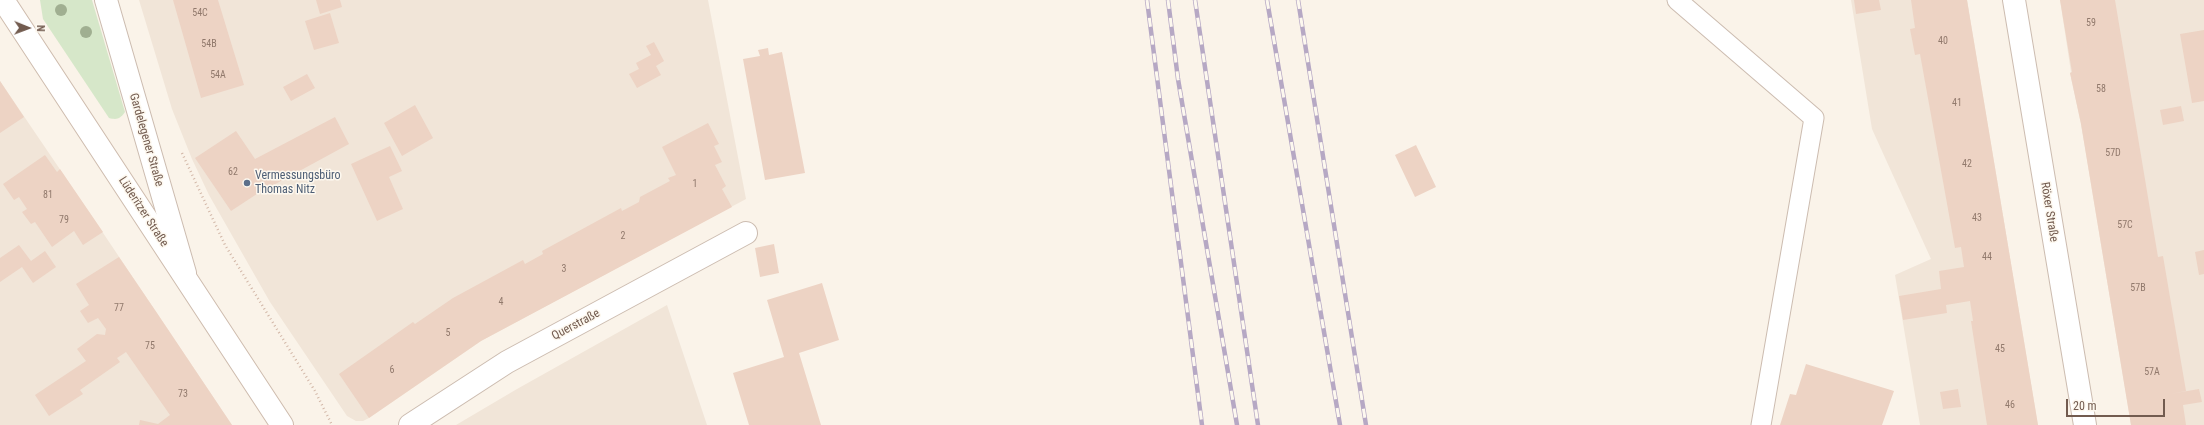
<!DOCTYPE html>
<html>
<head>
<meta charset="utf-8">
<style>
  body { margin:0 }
  #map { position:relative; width:2204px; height:425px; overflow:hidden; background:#faf3e9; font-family:"Roboto Condensed",sans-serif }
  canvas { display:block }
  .north { position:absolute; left:8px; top:8px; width:40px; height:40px; -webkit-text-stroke:3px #fdf8ef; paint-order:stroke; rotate:91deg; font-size:11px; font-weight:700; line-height:16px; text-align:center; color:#725b4f }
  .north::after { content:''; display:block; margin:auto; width:14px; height:18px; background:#725b4f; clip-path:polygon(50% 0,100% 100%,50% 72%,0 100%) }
  .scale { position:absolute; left:2066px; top:399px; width:99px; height:18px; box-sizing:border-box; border:2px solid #725b4f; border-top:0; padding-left:5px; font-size:12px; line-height:14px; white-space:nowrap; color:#725b4f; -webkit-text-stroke:3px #fdf8ef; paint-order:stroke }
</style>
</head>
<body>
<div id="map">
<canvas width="2204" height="425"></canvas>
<div class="north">N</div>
<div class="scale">20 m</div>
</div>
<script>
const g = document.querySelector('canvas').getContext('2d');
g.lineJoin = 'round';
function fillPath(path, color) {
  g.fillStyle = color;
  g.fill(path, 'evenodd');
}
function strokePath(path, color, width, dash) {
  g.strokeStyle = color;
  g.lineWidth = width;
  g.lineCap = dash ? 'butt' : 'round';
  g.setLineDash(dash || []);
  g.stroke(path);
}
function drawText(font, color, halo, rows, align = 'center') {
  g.font = font + ' "Roboto Condensed",sans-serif';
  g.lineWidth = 3;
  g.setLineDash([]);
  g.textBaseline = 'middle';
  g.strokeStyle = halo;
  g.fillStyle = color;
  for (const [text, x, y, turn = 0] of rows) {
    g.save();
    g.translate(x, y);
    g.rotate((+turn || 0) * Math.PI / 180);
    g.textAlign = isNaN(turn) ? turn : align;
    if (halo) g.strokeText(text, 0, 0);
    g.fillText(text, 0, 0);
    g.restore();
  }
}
const residential = new Path2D(`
  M139 0H708L746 199 481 341 369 418 363 421H356L347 416 270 302 209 195 192 159 172 109Z
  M1851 0H1967L2038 425H1920L1895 275 1931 259 1872 129Z
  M2060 0H2204V425H2131L2081 124 2070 73 2071 72Z
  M0 81 93 218 232 425H0Z
  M667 305 707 425H456L517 389Z`);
const green = new Path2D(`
  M40 0H92L125 112C120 119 117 120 109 118L43 19Z`);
const building = new Path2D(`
  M173 0H218L244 85 201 98Z
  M316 0H340L342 7 320 14Z
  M1854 0H1879L1881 10 1856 14Z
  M1911 0H1967L2038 425H1987L1971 321H1973L1970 301 1946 305 1947 313 1903 320 1899 296 1941 289 1939 271 1964 267 1961 247 1955 248 1920 54 1915 55 1910 29 1915 28Z
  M2060 0H2115L2158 257 2163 256 2186 391 2170 394 2199 389 2202 402 2183 405 2186 425H2131L2081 124 2070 73 2072 72Z
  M330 13 339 43 314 50 305 21Z
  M2204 30V101L2192 103 2180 34Z
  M654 42 664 61 656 66 661 75 637 88 629 74 639 69 636 63 651 55 646 46Z
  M768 48 769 55 782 52 805 173 765 180 743 59 760 56 758 50Z
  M307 74 315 88 291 101 283 87Z
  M0 81 24 117 0 133Z
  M415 105 433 138 402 156 384 123Z
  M2181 106 2184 121 2163 125 2160 110Z
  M335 117 349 144 270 187 269 186 231 211 195 158 236 131 255 159Z
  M708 123 719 144 714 146 722 162 715 165 726 186 722 189 732 207 481 341 369 418 339 374 413 322 415 324 453 298 523 260 525 264 543 254 542 251 621 208 622 211 639 202 640 197 670 181 668 178 676 175 662 147Z
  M1416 145 1436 187 1415 197 1395 155Z
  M390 146 402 171 389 177 403 209 377 221 351 164Z
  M45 155 57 172 60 169 103 232 83 245 74 231 52 247 35 222 31 224 22 212 27 209 19 197 14 200 3 184Z
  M774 244 779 273 760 277 755 248Z
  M19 245 31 261 45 251 56 267 33 283 22 267 0 282V258Z
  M2204 250V274L2199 275 2195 252Z
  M119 257 157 313 232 425H139L140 420 158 424 170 415 126 352 117 358 120 362 80 390 83 394 49 416 35 395 86 361 77 349 97 334 105 335 106 329 98 318 88 323 80 311 89 305 76 284Z
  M822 283 839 340 799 353 821 425H749L733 373 784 357 767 300Z
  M1806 364 1894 391 1882 425H1780L1790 394 1796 395Z
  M1958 389 1961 407 1943 409 1940 392Z`);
const path = new Path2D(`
  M182 153 225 245 315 391 332 425`);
const lane = new Path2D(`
  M1677 0 1814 118 1761 425`);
const street = new Path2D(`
  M106 0 185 273
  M2014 0 2085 425
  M410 425 507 362 746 233`);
const secondary = new Path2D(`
  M3 0 282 425`);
const rail = new Path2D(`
  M1147 0 1202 425
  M1168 0 1178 79 1237 425
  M1195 0 1258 425
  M1267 0 1340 425
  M1298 0 1366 425`);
const trees = [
  [61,10],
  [86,32]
];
const markers = [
  [247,183,4,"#5c6f8a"]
];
const numberNames = [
  ["54C",200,13],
  ["59",2091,23],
  ["40",1943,41],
  ["54B",209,44],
  ["54A",218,75],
  ["58",2101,89],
  ["41",1957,103],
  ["57D",2113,153],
  ["42",1967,164],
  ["62",233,172],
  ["1",695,184],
  ["81",48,195],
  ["43",1977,218],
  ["79",64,220],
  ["57C",2125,225],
  ["2",623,236],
  ["44",1987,257],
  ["3",564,269],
  ["57B",2138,288],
  ["4",501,302],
  ["77",119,308],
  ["5",448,333],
  ["75",150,346],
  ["45",2000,349],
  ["6",392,370],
  ["57A",2152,372],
  ["73",183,394],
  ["46",2010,405]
];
const streetNames = [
  ["Gardelegener Straße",146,140,74],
  ["Lüderitzer Straße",143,212,57],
  ["Röxer Straße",2049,212,81],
  ["Querstraße",576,325,-28]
];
const serviceNames = [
  ["Vermessungsbüro",255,176],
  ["Thomas Nitz",255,190]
];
fillPath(residential, '#f1e5d8');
fillPath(green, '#d6e7c9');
fillPath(building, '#edd3c4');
strokePath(lane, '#ccbcb0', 21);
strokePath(street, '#ccbcb0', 24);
strokePath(secondary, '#cebcae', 24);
strokePath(path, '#d2b7a7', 2.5, [1, 3]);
strokePath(lane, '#fff', 19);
strokePath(street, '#fff', 22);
strokePath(secondary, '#fff', 22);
strokePath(rail, '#b6a8c4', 4.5);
strokePath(rail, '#fdf8ef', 3, [9]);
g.fillStyle = '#a0af91';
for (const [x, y] of trees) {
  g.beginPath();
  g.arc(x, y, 6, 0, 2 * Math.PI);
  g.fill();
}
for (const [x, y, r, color] of markers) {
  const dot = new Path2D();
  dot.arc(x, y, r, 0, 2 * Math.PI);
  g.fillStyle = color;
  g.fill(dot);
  strokePath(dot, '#fdf8ef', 1.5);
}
drawText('10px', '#91796c', null, numberNames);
drawText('12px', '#725b4f', '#fdf8ef', streetNames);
drawText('12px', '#4e5e75', '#fdf8ef', serviceNames, 'left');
</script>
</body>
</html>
